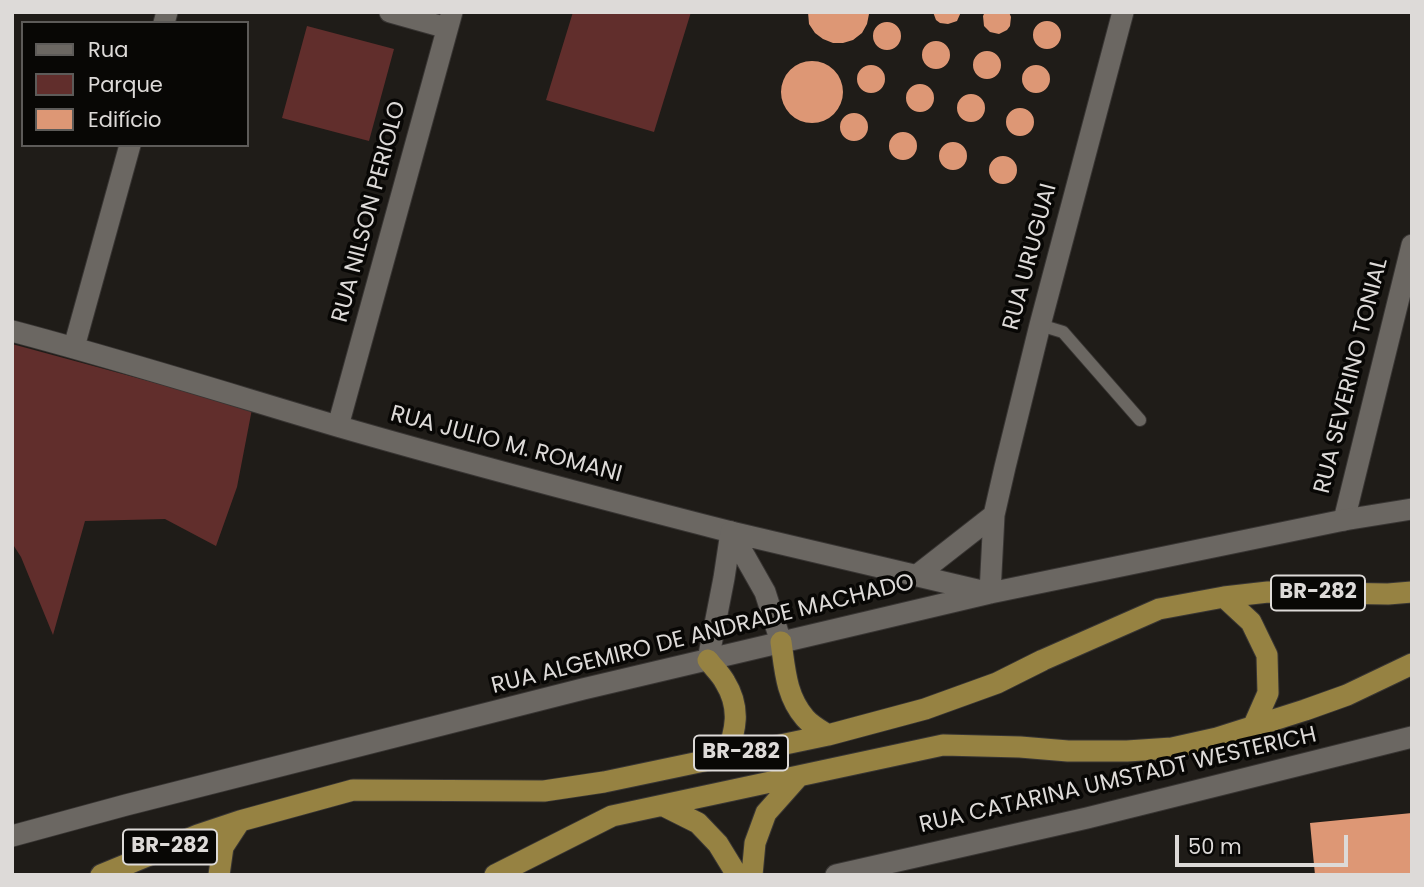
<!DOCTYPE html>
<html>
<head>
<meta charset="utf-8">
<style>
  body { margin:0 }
  #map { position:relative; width:1424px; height:887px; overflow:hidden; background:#1f1c18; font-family:Poppins,sans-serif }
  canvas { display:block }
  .frame { position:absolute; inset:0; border:14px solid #dddad8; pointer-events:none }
  .legend { position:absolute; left:21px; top:21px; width:228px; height:126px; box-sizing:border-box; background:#080705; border:2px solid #5d5b59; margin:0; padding:9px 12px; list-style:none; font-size:21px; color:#dddad8 }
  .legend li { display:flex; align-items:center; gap:14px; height:35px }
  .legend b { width:35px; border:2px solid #5d5b59 }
  .scale { position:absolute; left:1175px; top:835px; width:173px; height:32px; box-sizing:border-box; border:4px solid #dddad8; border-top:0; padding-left:9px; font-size:21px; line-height:24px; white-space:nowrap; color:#dddad8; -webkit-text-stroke:5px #080705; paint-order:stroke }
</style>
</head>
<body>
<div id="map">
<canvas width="1424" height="887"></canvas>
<div class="frame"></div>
<ul class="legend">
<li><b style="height:9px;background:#6b6762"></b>Rua</li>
<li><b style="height:19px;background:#612e2c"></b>Parque</li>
<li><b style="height:19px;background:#dd9775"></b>Edifício</li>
</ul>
<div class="scale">50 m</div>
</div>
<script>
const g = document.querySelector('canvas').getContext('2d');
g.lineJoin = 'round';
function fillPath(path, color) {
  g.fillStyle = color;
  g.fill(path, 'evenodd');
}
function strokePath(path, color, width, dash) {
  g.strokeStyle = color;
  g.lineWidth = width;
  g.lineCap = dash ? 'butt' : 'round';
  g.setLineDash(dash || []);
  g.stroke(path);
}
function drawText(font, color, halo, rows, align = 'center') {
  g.font = font + ' Poppins,sans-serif';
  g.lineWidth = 7;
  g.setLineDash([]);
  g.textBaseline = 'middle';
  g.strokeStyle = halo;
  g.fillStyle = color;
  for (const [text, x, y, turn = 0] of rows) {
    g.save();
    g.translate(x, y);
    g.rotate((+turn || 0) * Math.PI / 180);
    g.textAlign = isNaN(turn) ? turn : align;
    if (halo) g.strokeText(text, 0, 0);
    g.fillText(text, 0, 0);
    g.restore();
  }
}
const green = new Path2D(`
  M573 12H691L654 132 546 100Z
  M307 26 394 49 369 141 282 118Z
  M12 344 252 409 237 487 216 546 165 519 85 521 53 635 21 557 12 543Z`);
const building = new Path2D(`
  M808 12H869V14L867 24 862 33 853 40 843 43H833L823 39 815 33 809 24Z
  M933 12H961L957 21 948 24 940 23 936 20Z
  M985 12H1009L1011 17 1010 26 1007 30 999 34 990 32 984 26 983 16Z
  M1033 35a14 14 0 1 1 28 0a14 14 0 1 1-28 0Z
  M873 36a14 14 0 1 1 28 0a14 14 0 1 1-28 0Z
  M922 55a14 14 0 1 1 28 0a14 14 0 1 1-28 0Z
  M973 65a14 14 0 1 1 28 0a14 14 0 1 1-28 0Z
  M781 92a31 31 0 1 1 62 0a31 31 0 1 1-62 0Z
  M1022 79a14 14 0 1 1 28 0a14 14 0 1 1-28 0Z
  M857 79a14 14 0 1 1 28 0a14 14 0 1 1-28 0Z
  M906 98a14 14 0 1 1 28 0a14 14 0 1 1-28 0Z
  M957 108a14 14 0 1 1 28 0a14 14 0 1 1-28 0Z
  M1006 122a14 14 0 1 1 28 0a14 14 0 1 1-28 0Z
  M840 127a14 14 0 1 1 28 0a14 14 0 1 1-28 0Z
  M889 146a14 14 0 1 1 28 0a14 14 0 1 1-28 0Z
  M939 156a14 14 0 1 1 28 0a14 14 0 1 1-28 0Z
  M989 170a14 14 0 1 1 28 0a14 14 0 1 1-28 0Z
  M1412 813V875H1315L1310 823Z`);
const service = new Path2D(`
  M1040 325 1063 332 1140 420`);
const minor = new Path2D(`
  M390 12 447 28
  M164 23 167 12
  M12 331C122 360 229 394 337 426 468 464 599 498 731 532
  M74 347 130 145
  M338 426 452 12
  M1344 520 1412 245`);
const tertiary = new Path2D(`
  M731 532 990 593 994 515 1005 467 1040 325 1123 12
  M731 532 765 592 781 642
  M916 576 994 515
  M708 660 724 578 731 532
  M12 836 126 805 583 689 990 593 1344 520 1412 509
  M836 875 1087 818 1412 737`);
const trunk = new Path2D(`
  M1224 597 1251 622 1267 655 1268 693 1253 727
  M781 642C785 670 786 696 805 718 811 725 820 730 828 735
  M708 660C713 667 721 674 725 682 741 708 736 730 726 757
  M664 806 698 823 718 844 737 875
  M101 875 198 835 240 821 353 790 544 791 604 782 828 735 925 709 997 683 1043 660 1159 609 1224 597 1268 592 1388 594 1412 592
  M219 875 223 847 240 821
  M495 875 612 816 943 745 1020 747 1068 751H1127L1172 748 1217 738 1305 710 1347 695 1412 664
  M752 875 755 843 766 813 798 777`);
const shields = [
  [1318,593,94],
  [741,753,94],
  [170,847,94]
];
const shieldNames = [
  ["BR-282",1318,593],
  ["BR-282",741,753],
  ["BR-282",170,847]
];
const streetNames = [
  ["RUA NILSON PERIOLO",370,212,-75],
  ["RUA URUGUAI",1031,257,-75],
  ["RUA SEVERINO TONIAL",1352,376,-76],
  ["RUA JULIO M. ROMANI",506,445,15],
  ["RUA ALGEMIRO DE ANDRADE MACHADO",703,635,-14],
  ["RUA CATARINA UMSTADT WESTERICH",1118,781,-13]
];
fillPath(green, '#612e2c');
fillPath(building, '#dd9775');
strokePath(service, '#383533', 14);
strokePath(minor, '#383533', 23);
strokePath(tertiary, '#383533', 23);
strokePath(trunk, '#383533', 23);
strokePath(service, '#6b6762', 12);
strokePath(minor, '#6b6762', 21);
strokePath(tertiary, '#6b6762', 21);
strokePath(trunk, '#968242', 21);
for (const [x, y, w] of shields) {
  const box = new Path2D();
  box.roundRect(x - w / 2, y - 17.5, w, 35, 5);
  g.fillStyle = '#080705';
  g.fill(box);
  strokePath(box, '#dddad8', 2);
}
drawText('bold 21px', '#dddad8', null, shieldNames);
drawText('23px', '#dddad8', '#080705', streetNames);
</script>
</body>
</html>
